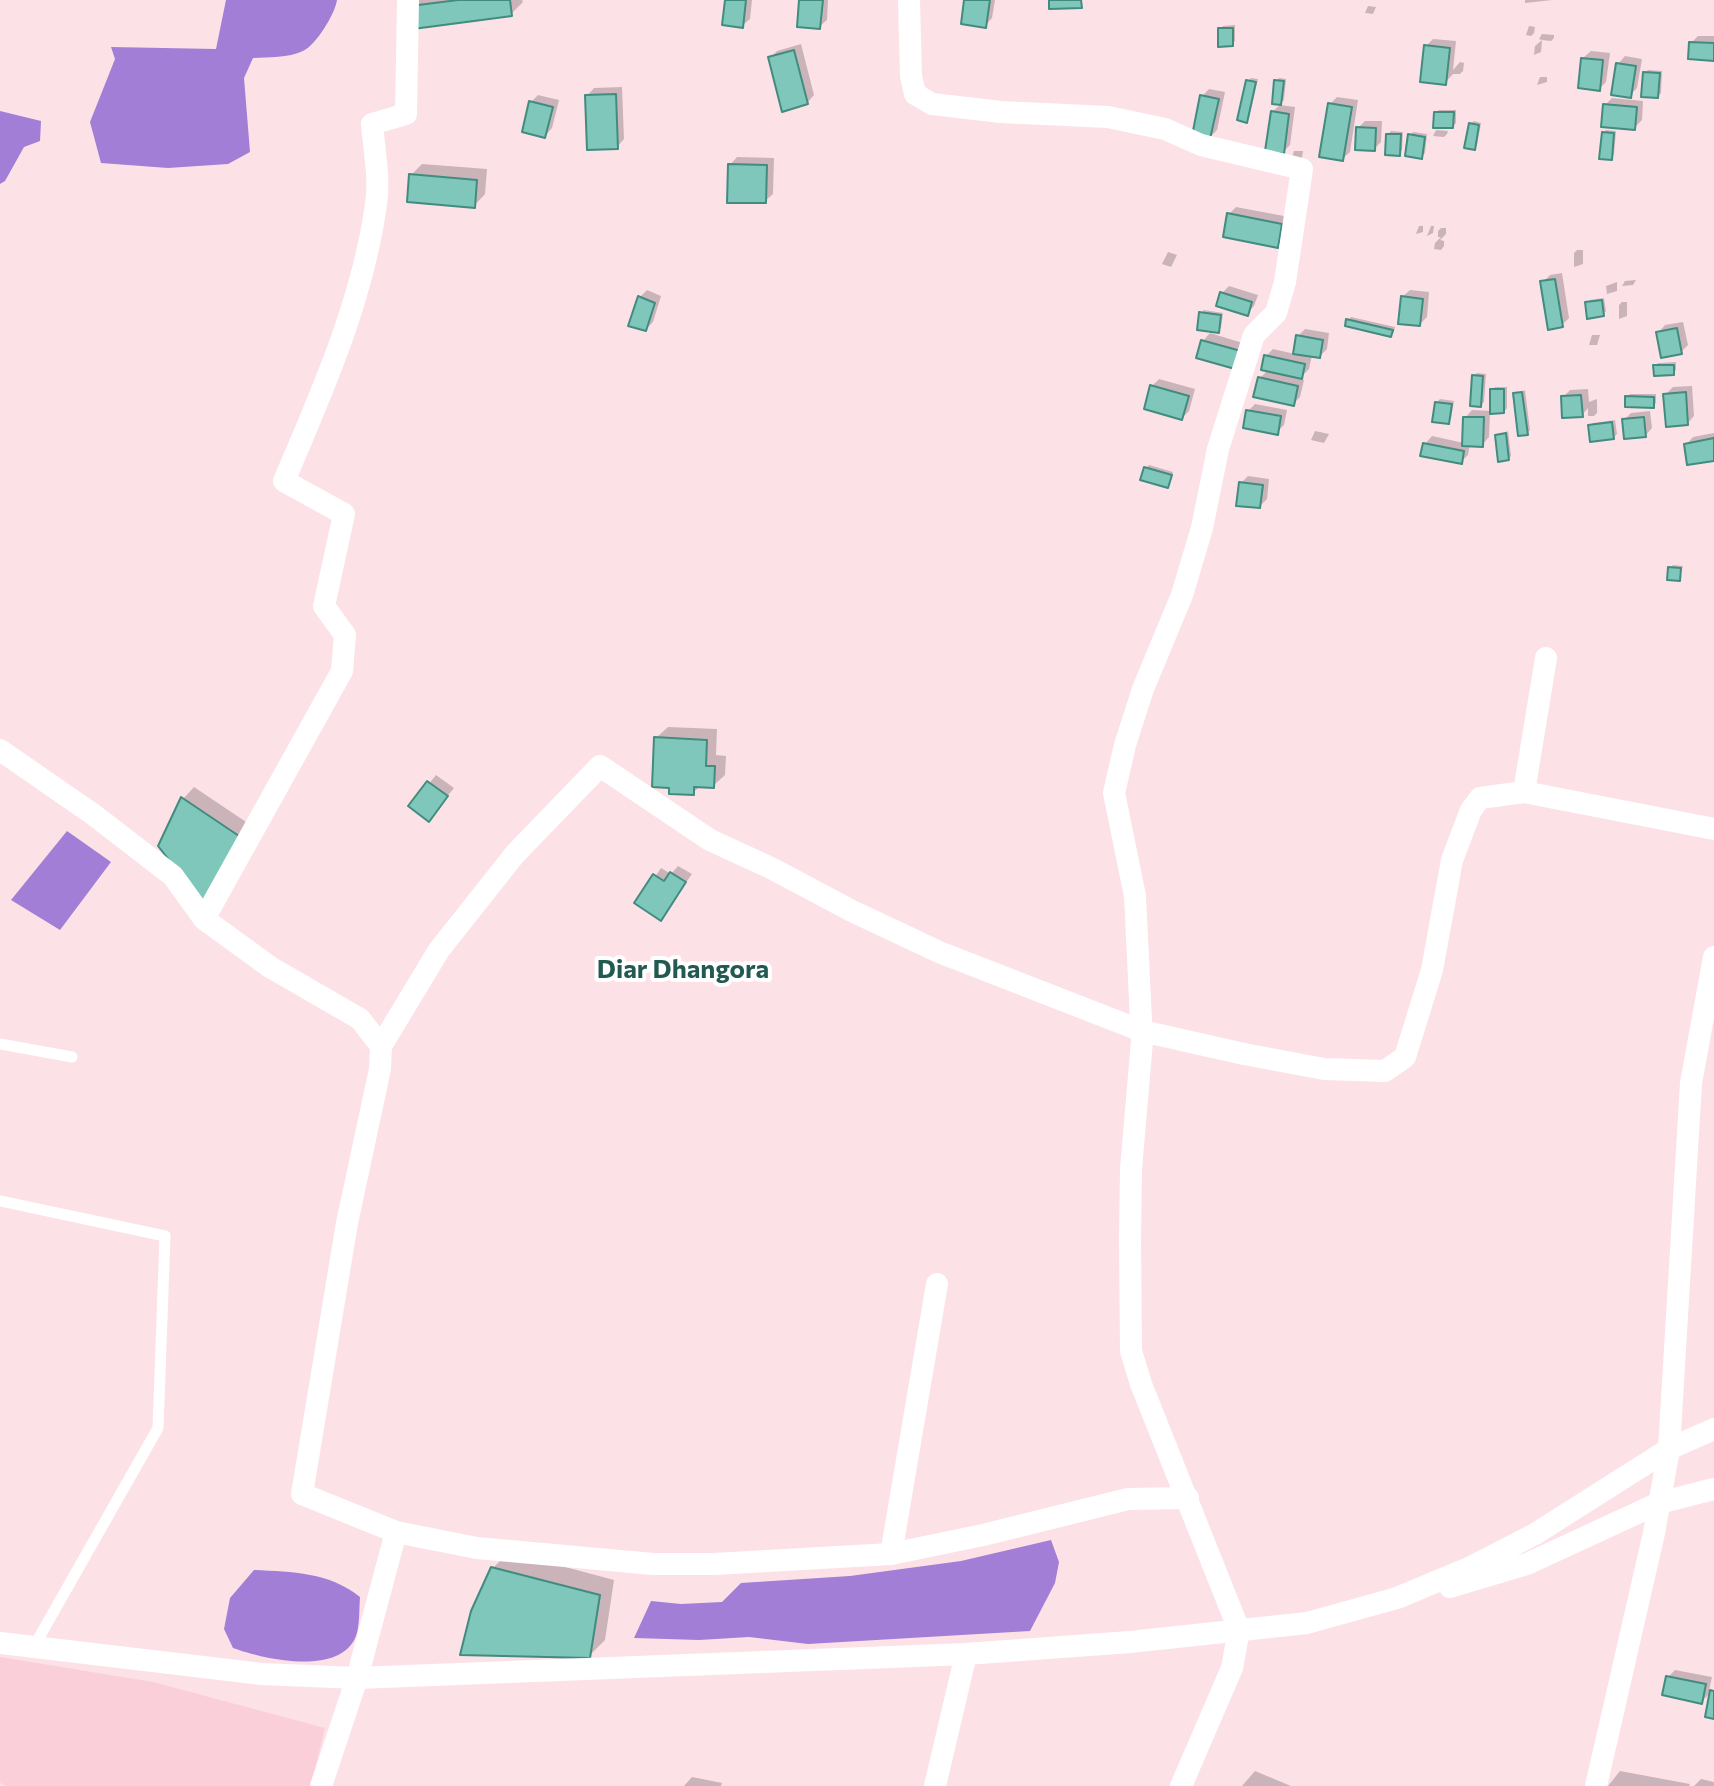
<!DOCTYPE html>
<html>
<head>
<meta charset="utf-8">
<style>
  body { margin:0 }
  canvas { display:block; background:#fce1e7 }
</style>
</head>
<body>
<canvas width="1714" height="1786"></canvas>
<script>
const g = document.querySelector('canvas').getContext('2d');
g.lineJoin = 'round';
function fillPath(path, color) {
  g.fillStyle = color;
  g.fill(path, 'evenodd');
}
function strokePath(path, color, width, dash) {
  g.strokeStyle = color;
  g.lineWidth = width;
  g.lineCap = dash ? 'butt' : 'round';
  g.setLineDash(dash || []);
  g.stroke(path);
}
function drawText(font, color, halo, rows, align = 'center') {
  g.font = font + ' Commissioner,sans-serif';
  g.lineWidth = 8;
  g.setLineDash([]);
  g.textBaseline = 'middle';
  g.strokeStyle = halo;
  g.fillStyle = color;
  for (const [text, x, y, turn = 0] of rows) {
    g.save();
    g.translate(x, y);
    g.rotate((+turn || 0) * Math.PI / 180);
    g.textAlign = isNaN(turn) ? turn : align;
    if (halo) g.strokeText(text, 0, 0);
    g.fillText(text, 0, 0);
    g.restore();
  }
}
const built = new Path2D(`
  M0 1657 153 1682 325 1728 311 1786H7L0 1783Z`);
const water = new Path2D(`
  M226 0H337C335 14 316 45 303 51 288 58 269 57 253 58L244 78 250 152 228 164 168 168 101 163 90 122 115 59 111 47 216 49Z
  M0 111 41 121 40 141 24 147 5 181 0 184Z
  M67 831 111 862 60 930 11 900Z
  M1051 1540 1059 1562 1055 1583 1030 1631 808 1644 749 1637 699 1640 634 1638 651 1601 681 1604 722 1602 741 1583 850 1576 961 1561Z
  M254 1570C293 1572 329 1572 360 1597 359 1609 360 1625 356 1636 340 1677 263 1659 233 1648L224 1629 230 1598Z`);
const shadow = new Path2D(`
  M419 0H522L523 2 511 14 412 7Z
  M727 0H752L750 19 742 26Z
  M801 0H828L827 20 819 27Z
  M966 0H995L992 18 985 26Z
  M1525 0H1552L1525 3Z
  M1368 6 1376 7 1373 14 1365 13Z
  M1235 25V41L1232 44 1220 29 1223 26Z
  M1529 26 1535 27 1534 33 1531 36 1526 35Z
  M1542 34 1554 35V38L1551 41 1542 40 1541 52 1534 55 1535 46 1542 40 1539 39Z
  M1698 36H1714V59L1691 43Z
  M1433 39 1456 41 1453 70 1460 62 1464 63 1463 71 1460 74H1453L1445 83 1426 46Z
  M801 44 814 95 807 103 770 58 777 51Z
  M1591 51 1610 53 1606 82 1599 89 1583 58Z
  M1625 56 1642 59 1637 88 1630 95 1618 64Z
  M1648 70 1662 71 1661 93 1658 96 1645 73Z
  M1540 77H1547V82L1537 85Z
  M1251 78 1258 79 1249 118 1246 121 1248 81Z
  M1279 78 1286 79 1284 100 1281 103 1276 81Z
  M622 87 624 139 617 147 587 96 594 88Z
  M1209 89 1225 92 1217 130 1210 137 1202 96Z
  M538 95 559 100 552 128 545 136 531 102Z
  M1337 97 1358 100 1350 152 1342 159 1330 104Z
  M1612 98 1643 101 1642 120 1634 128 1605 105Z
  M1280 105 1295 107 1290 145 1283 152 1272 112Z
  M1439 110H1456V123L1453 126 1436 113Z
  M1365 121H1382L1381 142 1374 149 1358 128Z
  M1474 121 1481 123 1477 145 1474 148 1470 124Z
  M1436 130 1448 131 1447 134 1444 137 1433 136Z
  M1606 130 1616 131 1614 155 1611 158 1603 133Z
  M1391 131 1403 132 1402 150 1399 154 1388 134Z
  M1413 132 1427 134 1425 153 1422 156 1410 135Z
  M1294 151H1303L1302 158 1291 161Z
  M737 157 774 158 773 194 765 201 730 165Z
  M422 164 487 169 485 194 474 206 411 175Z
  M1236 207 1289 217 1284 239 1277 246 1229 214Z
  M1419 226H1423V232L1416 234Z
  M1431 226H1434L1433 233 1427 236Z
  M1441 228H1446V234L1440 240 1444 241V246L1441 250 1434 249 1435 243 1441 237H1438V231Z
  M1577 250H1583V264L1574 267V253Z
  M1168 252 1177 255 1171 267 1162 264Z
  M1562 273 1569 318 1562 325 1543 282 1550 275Z
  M1636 280 1633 285 1622 286 1625 281Z
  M1617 282V291L1607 294 1606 286Z
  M1229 286 1258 295 1254 306 1247 313 1222 293Z
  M647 290 661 296 653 322 646 329 631 324 640 297Z
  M1410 290 1429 292 1427 317 1420 324 1402 297Z
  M1604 298 1606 311 1603 314 1587 303 1590 300Z
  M1622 302H1627V316L1619 319V305Z
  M1204 310 1223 313 1221 328 1218 331 1201 313Z
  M1351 317 1395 327 1394 332 1391 335 1348 320Z
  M1683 322 1688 345 1681 352 1658 333 1665 325Z
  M1305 329 1329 333 1327 349 1320 356 1312 355 1309 369 1299 379 1304 380 1300 397 1293 404 1260 378 1268 370 1266 356 1273 349 1295 354 1298 336Z
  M1210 333 1246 344 1242 360 1203 341Z
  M1592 335H1600L1597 345H1589Z
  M1676 362V370L1673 373 1655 366 1658 363Z
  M1477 373 1486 374 1484 402 1481 405 1474 376Z
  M1159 379 1195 389 1189 411 1182 418 1152 386Z
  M1692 386 1694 416 1687 424 1665 395 1673 387Z
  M1495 387H1507V408L1504 412H1490L1489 437 1482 445 1470 444 1468 455 1461 462 1425 444 1432 436 1464 443 1465 418 1472 410 1492 411V390Z
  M1588 389 1589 402 1597 399V413L1594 416H1588V408L1582 415 1563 397 1570 390Z
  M1525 390 1530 430 1527 433 1515 394Z
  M1630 394H1656V403L1653 406 1627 397Z
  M1440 399 1454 401 1451 419 1448 422 1437 402Z
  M1255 404 1287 410 1284 425 1277 432 1248 411Z
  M1650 411 1652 428 1645 436 1624 420 1631 413Z
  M1615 420 1617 434 1614 437 1590 426 1593 423Z
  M1315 431 1329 434 1324 443 1311 440Z
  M1508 431 1511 456 1508 459 1497 436Z
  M1714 433V459L1686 445 1693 437Z
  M1149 465 1173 472 1170 483 1167 486 1146 468Z
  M1248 476 1269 479 1267 499 1260 506 1241 483Z
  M1673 565 1683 566 1679 579 1670 568Z
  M668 727 717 729 716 755 726 756 725 775 713 786H700L693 793 671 786 656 738Z
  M436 775 454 788 429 819 411 806Z
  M194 787 255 828 202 899 183 799Z
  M678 866 692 874 661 918 637 903 661 868 671 874Z
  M509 1552 614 1580 605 1640 589 1656 493 1568Z
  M1675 1670 1712 1677 1708 1695 1701 1702 1668 1677Z
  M1255 1771 1291 1786H1242Z
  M1620 1771 1690 1784 1689 1786H1608Z
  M692 1777 722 1783 721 1786H684Z
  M1701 1779 1714 1782V1786H1694Z`);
const building = new Path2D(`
  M458 0H510L512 16 413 29 410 6Z
  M725 0H746L743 28 722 25Z
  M799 0H823L820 29 797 27Z
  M964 0H990L986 28 961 24Z
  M1049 0H1081L1082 8 1049 9Z
  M1218 28H1233V46L1218 47Z
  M1689 42 1714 43V61L1688 59Z
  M1424 45 1450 48 1446 85 1420 82Z
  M794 50 808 104 782 112 768 57Z
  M1581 58 1603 60 1600 91 1578 88Z
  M1616 63 1636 66 1631 98 1611 95Z
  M1643 72 1660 73 1658 98 1641 97Z
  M1246 80 1256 82 1247 123 1237 120Z
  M1274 80 1284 81 1281 105 1272 104Z
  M616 94 618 149 587 150 585 95Z
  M1200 95 1219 99 1210 139 1192 136Z
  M529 101 553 107 545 138 522 132Z
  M1328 103 1352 107 1343 161 1319 157Z
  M1603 104 1637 107 1635 130 1601 127Z
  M1271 111 1289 114 1284 154 1265 151Z
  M1434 112H1454L1453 128H1433Z
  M1469 123 1479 125 1475 150 1464 148Z
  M1356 127 1376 128 1375 151 1355 150Z
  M1602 132 1614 133 1612 160 1599 159Z
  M1386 134H1401L1400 156 1385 155Z
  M1408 134 1425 137 1422 159 1405 156Z
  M728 164 767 165 766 203H727Z
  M409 174 477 180 475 208 407 202Z
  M1227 213 1282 224 1278 248 1223 237Z
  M1555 279 1563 327 1548 330 1540 281Z
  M1220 292 1252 302 1248 316 1216 306Z
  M638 296 655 303 646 331 628 326Z
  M1401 296 1423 299 1420 326 1398 324Z
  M1602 300 1604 316 1587 319 1585 302Z
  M1199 312 1221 315 1219 333 1197 330Z
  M1346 319 1393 330 1391 337 1345 326Z
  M1677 328 1682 354 1661 358 1656 332Z
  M1296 335 1323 340 1320 358 1293 354Z
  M1201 340 1241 351 1235 369 1196 358Z
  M1264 355 1305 364 1302 379 1261 370Z
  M1653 365H1674V375L1654 376Z
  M1472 375 1483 376 1481 407 1470 406Z
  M1258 377 1298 386 1294 406 1253 397Z
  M1150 385 1189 396 1182 420 1144 409Z
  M1490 389H1504V413L1490 414Z
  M1522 392 1528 435 1518 436 1513 393Z
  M1686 392 1688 425 1666 427 1663 394Z
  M1581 395 1583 417 1562 418 1561 396Z
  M1625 396 1654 397V408L1625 407Z
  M1435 402 1452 404 1449 424 1432 422Z
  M1246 410 1281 416 1278 435 1243 428Z
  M1463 417H1484L1483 447 1462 446Z
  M1644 417 1646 437 1624 439 1622 419Z
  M1612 422 1614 439 1590 442 1588 425Z
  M1506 433 1509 460 1498 462 1495 435Z
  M1714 438V461L1687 465 1684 444Z
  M1423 443 1464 451 1462 464 1420 456Z
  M1144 467 1172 475 1168 488 1140 480Z
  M1239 482 1263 485 1260 508 1236 506Z
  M1668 567 1681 568 1680 581 1667 580Z
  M654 737 707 740 706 766H715L714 788 694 787V795L669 794V788L652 787Z
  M427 781 448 796 429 822 408 806Z
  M181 797 245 840 202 902 158 846Z
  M670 872 686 882 661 921 634 903 653 874 664 881Z
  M491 1567 600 1595 590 1658 460 1655 471 1611Z
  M1666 1676 1706 1684 1702 1704 1662 1695Z
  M1710 1690 1714 1691V1719L1705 1717Z`);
const service = new Path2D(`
  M0 1044 72 1057
  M0 1201 165 1236 158 1428 37 1641`);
const minor = new Path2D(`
  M909 0 911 76 915 94 932 104 1001 112 1108 117 1165 129 1201 145 1302 169 1285 282 1276 313 1254 335 1218 449 1202 528 1182 595 1143 689 1125 745 1114 793 1135 896 1142 1041 1131 1169 1130 1239 1131 1351 1141 1384 1239 1630 1232 1668 1181 1786
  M0 750 94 815 173 876 204 919 270 967 360 1019 381 1046 380 1069 347 1223 302 1494 396 1532 477 1548 653 1564H714L891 1554 983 1535 1128 1499 1188 1498
  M1524 792 1546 658
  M204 919 342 671 345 635 324 606 344 514 284 481C322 392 363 300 376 204 380 179 374 149 372 124L406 114 408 0
  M381 1046 439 950 515 854 600 766 710 840 771 868 852 911 939 952 1142 1031 1244 1054 1324 1069 1385 1071 1405 1057 1432 970 1452 860 1471 810 1480 798 1524 792 1714 829
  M891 1554 937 1284
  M1450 1587 1527 1564 1659 1503 1714 1489
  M0 1643 262 1674 357 1678 966 1654 1130 1642 1307 1623 1397 1598 1469 1568 1535 1534 1669 1449 1714 1429
  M321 1786 357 1678 396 1532
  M935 1786 966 1654
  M1596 1786 1654 1533 1669 1449 1691 1083 1714 957`);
const neighbourhoodNames = [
  ["Diar Dhangora",683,969]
];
fillPath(built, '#fbcfda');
fillPath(water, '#a27ed7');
fillPath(shadow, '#0003');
fillPath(building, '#7ec7ba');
strokePath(building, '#418b7f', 2);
strokePath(service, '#fff', 11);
strokePath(minor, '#fff', 22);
drawText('bold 26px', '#225951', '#fff', neighbourhoodNames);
</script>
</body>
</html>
